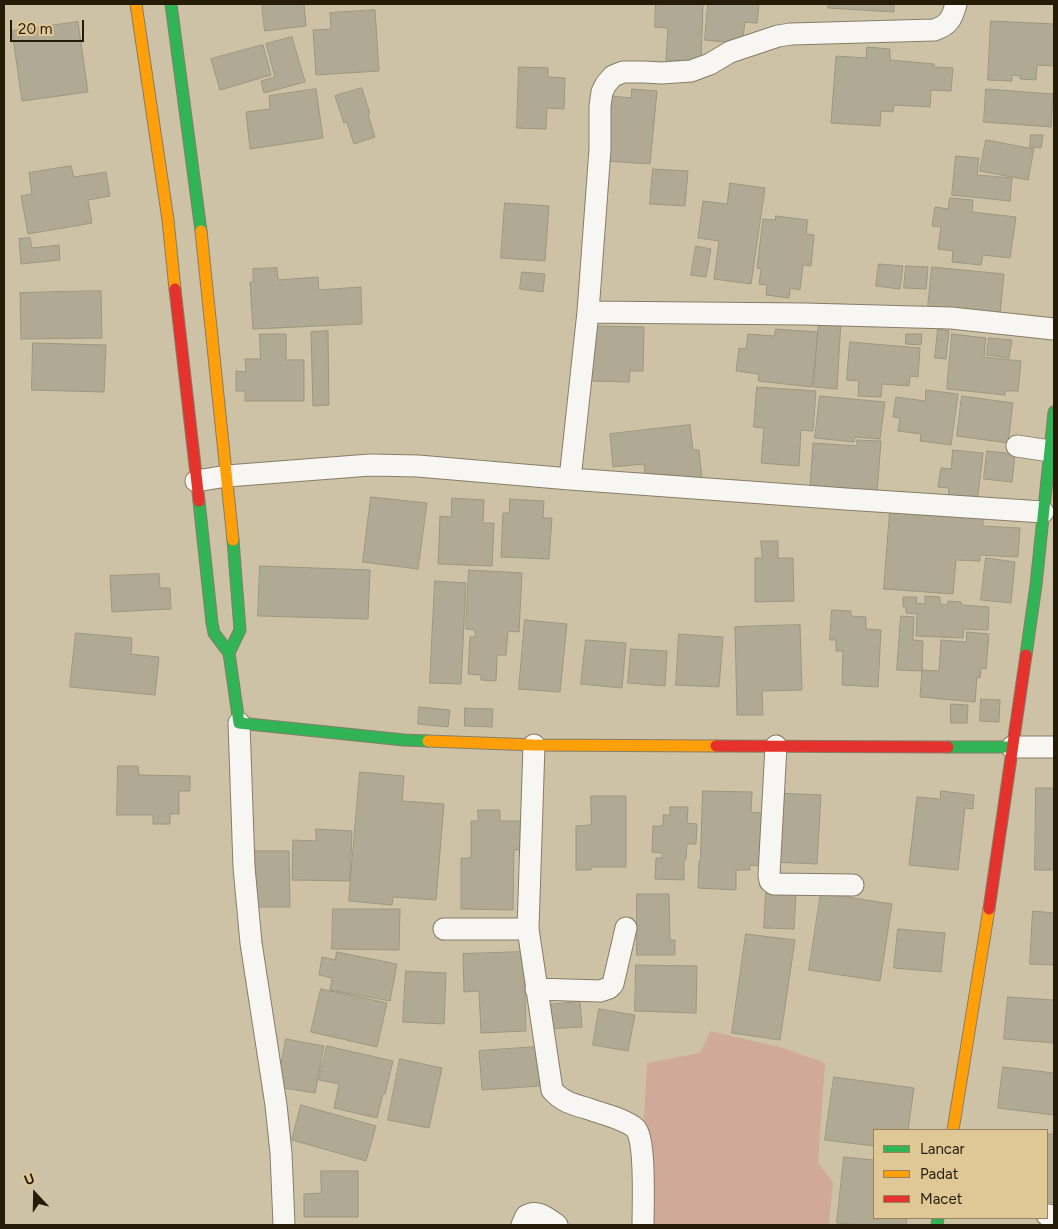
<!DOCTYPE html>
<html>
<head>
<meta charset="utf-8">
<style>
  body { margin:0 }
  #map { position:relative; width:1058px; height:1229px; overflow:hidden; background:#cec2a6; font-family:Figtree,sans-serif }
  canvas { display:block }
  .frame { position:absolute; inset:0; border:5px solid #251c08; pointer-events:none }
  .legend { position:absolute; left:873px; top:1129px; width:175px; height:90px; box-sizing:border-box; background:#dfc895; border:1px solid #95835d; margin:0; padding:6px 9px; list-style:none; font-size:15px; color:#251c08 }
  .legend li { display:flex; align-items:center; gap:10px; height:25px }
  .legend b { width:25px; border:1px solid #95835d }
  .north { position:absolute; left:10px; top:1169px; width:50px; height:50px; -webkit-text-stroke:4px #dfc895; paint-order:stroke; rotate:339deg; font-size:14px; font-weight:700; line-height:20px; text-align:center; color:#251c08 }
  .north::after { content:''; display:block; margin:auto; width:18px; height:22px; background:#251c08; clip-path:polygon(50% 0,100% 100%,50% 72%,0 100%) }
  .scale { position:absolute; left:10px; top:20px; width:74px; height:22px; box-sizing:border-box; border:2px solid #251c08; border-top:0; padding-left:6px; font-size:15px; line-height:18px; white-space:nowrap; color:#251c08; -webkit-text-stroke:4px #dfc895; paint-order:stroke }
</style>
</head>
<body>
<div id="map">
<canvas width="1058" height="1229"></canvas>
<div class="frame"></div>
<ul class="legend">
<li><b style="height:6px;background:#30b455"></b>Lancar</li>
<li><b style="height:6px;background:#ff9f0a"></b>Padat</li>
<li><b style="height:6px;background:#e5322d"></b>Macet</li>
</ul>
<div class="north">U</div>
<div class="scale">20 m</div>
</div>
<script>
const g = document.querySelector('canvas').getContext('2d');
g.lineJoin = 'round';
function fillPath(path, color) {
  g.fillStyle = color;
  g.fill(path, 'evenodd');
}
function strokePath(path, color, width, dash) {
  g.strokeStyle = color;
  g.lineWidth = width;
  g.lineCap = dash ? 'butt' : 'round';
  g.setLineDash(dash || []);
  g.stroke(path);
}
const green = new Path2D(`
  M710 1031 783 1048 825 1063 818 1163 833 1182 829 1225H651L644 1118 647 1063 700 1053Z`);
const building = new Path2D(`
  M262 4H304L306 26 265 31Z
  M656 4H703L701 61 666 60 668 28 655 27Z
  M708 4H759L757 23 745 22 742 44 705 40Z
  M829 4H894V12L828 8Z
  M375 10 379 71 316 75 313 30 331 29 330 13Z
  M991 21 1054 24V66L1037 65 1036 80 1020 79V76L1012 75V81L988 80Z
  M78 22 88 92 22 101 12 31Z
  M292 37 305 82 264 93 261 81 275 77 266 44Z
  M263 45 271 75 220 90 211 59Z
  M867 47 890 49V60L934 64V67L953 68 951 91 931 90 930 107 894 105 893 112 881 111 880 126 831 123 836 56 866 58Z
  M519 67 548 68V77L565 78 564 109 547 108 546 129 517 128Z
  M362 88 370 114 368 115 375 137 354 144 347 122 344 123 335 96Z
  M316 89 323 138 250 149 246 112 270 109 269 96Z
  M632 89 657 91 650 164 605 161 611 96 631 98Z
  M986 89 1053 94 1051 127 984 122Z
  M1031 135H1043L1041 148 1030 147Z
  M986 140 1034 149 1028 180 980 171Z
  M956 156 979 158 977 175 1012 178 1010 201 952 195Z
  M71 166 74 177 106 172 110 196 88 200 92 223 28 234 21 196 32 194 29 173Z
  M653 169 688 171 685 206 650 204Z
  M730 183 765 188 751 284 714 279 719 241 698 238 703 201 727 204Z
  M950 198 973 200 972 212 1016 217 1010 258 983 255 981 265 952 262 953 251 938 249 941 227 932 226 935 207 948 209Z
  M505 203 549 206 545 261 501 258Z
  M776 216 808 220 806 234 814 235 811 266 803 265 800 290 790 288 789 298 766 295 767 285 759 284 761 269 757 268 763 219 775 220Z
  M30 238 32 248 59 245 60 260 21 264 19 239Z
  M696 246 711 249 706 277 691 275Z
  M879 264 903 266 900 289 876 286Z
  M906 266 928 267 926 289 904 288Z
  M932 267 1004 274 1000 314 928 307Z
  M277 268 278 280 318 277 319 290 361 287 362 324 253 329 250 282H253V269Z
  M522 272 545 274 543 292 520 289Z
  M101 291 102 338 21 339 20 293Z
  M819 320 841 321 837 389 814 387Z
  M591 326 644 327 643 371H630L629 382 588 381Z
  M776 329 818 332 812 387 758 381 759 374 736 371 739 348 746 349 748 334 774 336Z
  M938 329 949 331 946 359 935 358Z
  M328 331 329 405 313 406 311 332Z
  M260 334H286V360H304V401H245V391H236V371L246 372 245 359H260Z
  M906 334H922L921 345 906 344Z
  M952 334 986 338 984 357 1021 361 1018 391H1005V395L947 389Z
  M989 338 1012 340 1009 358 987 355Z
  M850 342 920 348 918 377 910 376 909 386 882 384 881 397 858 396 859 381 847 380Z
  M33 343 106 345 104 392 32 390Z
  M757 387 816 391 813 431 801 430 799 466 761 463 764 428 754 427Z
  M926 390 958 394 951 445 920 441 921 434 898 431 900 418 893 417 896 397 925 401Z
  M820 396 885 402 880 439 855 437 854 442 815 438Z
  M962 396 1013 403 1008 443 957 436Z
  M690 425 693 450H699L702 479 672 483 671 474 645 476 644 464 613 467 610 434Z
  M857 440 881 441 877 493 810 488 813 443 857 446Z
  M953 450 983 453 977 503 948 500 949 488 938 487 941 468 951 469Z
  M987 451 1015 454 1012 482 984 479Z
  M371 497 427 503 418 569 363 562Z
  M452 498 484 500 483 523H494L492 566 438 564 440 516 451 517Z
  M510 499 544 501 543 518H552L549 559 501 557 503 513H509Z
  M890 512 983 518V526L1020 528 1018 557 980 555V561L956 560 953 594 884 589Z
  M761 541H778V558H793L794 601 755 602V558H762Z
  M986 558 1015 562 1011 603 981 600Z
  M260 566 370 570 368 619 258 616Z
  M469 570 522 573 519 632 508 631 506 655H497L496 681 481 680V675L468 674 470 637H475V630L466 629Z
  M159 574 160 588H170L171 609 112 612 110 576Z
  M435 581 466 583 461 684 430 683Z
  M925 596 940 597V604L947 605 948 601 961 602 962 605 989 607 988 630 964 629 963 638 916 636 917 614 906 613V607H903V597H917L916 603 925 604Z
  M832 610 851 611V616L866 617V629L881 630 878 687 842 685 843 651H836V640H830Z
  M901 616 914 617 913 640 923 641 922 671 897 670Z
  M525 620 567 624 560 692 519 689Z
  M800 625 802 690 762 691 763 715H737L735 627Z
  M967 632 989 634 986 669 981 668 980 678 977 677 975 702 920 697 922 670 939 671 941 640 966 642Z
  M76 633 132 638 131 654 159 657 155 695 70 687Z
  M679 634 723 637 719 687 676 685Z
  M586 640 626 643 622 688 581 684Z
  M631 649 667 651 665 686 628 683Z
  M981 699 1000 700 999 722 980 721Z
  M951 704 968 705 967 723H951Z
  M419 707 450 710 448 727 418 724Z
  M465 708 493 709 492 727 465 726Z
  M118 766H138L139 775 190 776V791H179V814H170V824H153V815H117Z
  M360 772 404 776 402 801 444 804 436 900 393 897 392 905 349 901Z
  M1036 788H1054V870H1035Z
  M703 791 752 792 751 812 763 813 760 866 750 865V870H736V890L698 888 699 861H700Z
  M941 791 974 795 973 809 965 808 958 870 909 865 917 797 940 799Z
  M776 793 821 795 817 864 772 862Z
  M591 796H626V867H591V870H576V826L591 825Z
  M670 807H688L687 823 697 824 696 844H687L686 859 684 860V880L655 879 656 858H662V853L652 852 653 826H663V815H670Z
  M478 810H500V821H523V850H514L513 910 461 909V858H471V821H478Z
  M316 829 352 831 350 881 292 880 293 840 316 841Z
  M255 851H289L290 907H256Z
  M766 893 796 894 794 929 764 928Z
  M821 893 892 904 880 981 809 970Z
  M637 894H669L670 940H675V955H637Z
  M333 909H400L399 950 332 949Z
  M1033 911 1054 913V965L1030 964Z
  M898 929 945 933 941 972 894 968Z
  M746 934 795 940 780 1040 732 1033Z
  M337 952 397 964 390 1001 330 990 332 978 319 975 322 957 335 960Z
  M524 952 526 1031 481 1033 479 991 464 992 463 954Z
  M636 965 697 966 696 1013 635 1011Z
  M406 971 446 973 444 1024 403 1022Z
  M321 989 387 1003 377 1047 311 1032Z
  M1008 997 1054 1000V1043L1004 1039Z
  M580 1002 582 1027 547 1029 545 1005Z
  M599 1009 635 1015 628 1051 593 1045Z
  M286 1039 324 1046 315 1093 277 1087Z
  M327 1046 393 1061 385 1094H383L377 1118 334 1108 339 1084 319 1080Z
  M537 1047 540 1086 482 1090 479 1051Z
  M400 1059 442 1068 429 1128 388 1120Z
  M1003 1067 1054 1073V1115L998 1108Z
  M834 1077 914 1088 908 1130H874V1146L825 1140Z
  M301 1105 376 1126 366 1161 292 1140Z
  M1047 1134H1054V1203L1047 1202Z
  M844 1157 874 1160V1218H907L906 1225H862L837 1223Z
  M321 1171H358V1217H304V1194L321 1193Z`);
const street = new Path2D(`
  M588 312 805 314 951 318 1054 329
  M1017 446 1050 451
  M570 479 588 312 600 149V106L602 92 606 84 613 76 623 72H644L662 73 691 71 710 64 730 52 778 36 791 34 934 30C949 25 952 19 956 4
  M196 481 227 476 370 465 418 466 570 479 846 499 1043 512
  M239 723 244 867 251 943 276 1105 281 1153 284 1225
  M534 745 528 929 552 1090C562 1102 575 1105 589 1109 602 1114 625 1119 635 1128 646 1137 643 1208 643 1225
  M776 746 769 875 770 881 774 884 853 885
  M1012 747H1054
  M444 929H528
  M536 989 600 991 609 988 613 984 626 928
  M1047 1215 1054 1216
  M522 1225 526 1216C538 1209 548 1219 557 1225`);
const fast = new Path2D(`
  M171 4 201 231
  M199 501 212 623 214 633 229 653 239 723 404 740 428 741
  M229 653 240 630 233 540
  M1026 655 1036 585 1054 412
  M948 747H1012
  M937 1225 938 1218`);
const slow = new Path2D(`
  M136 4 168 220 175 289
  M201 231 233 540
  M428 741 534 745 716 746
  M953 1130 989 909`);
const jam = new Path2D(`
  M175 289 199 501
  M716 746 948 747
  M989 909 1026 655`);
fillPath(green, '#d0a999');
fillPath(building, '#b0aa94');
strokePath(building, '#9c9780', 1);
strokePath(street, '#867d67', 23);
strokePath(fast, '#867d67', 13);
strokePath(slow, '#867d67', 13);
strokePath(jam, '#867d67', 13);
strokePath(street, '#f8f6f2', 21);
strokePath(fast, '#30b455', 11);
strokePath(slow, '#ff9f0a', 11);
strokePath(jam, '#e5322d', 11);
</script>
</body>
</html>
